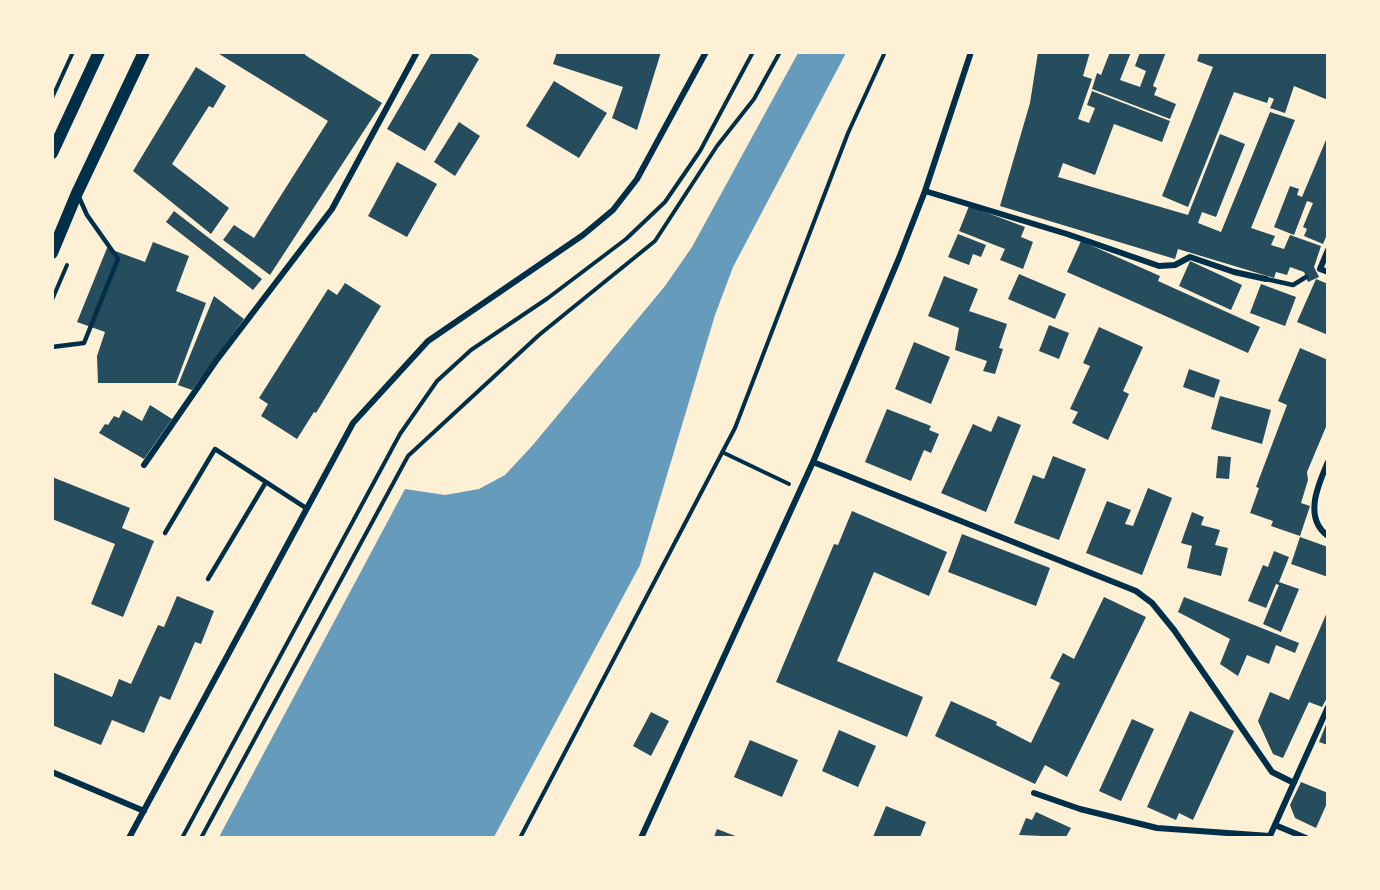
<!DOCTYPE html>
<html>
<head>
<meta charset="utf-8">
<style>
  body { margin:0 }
  #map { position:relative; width:1380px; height:890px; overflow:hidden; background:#fdf0d5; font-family:"Zilla Slab",serif }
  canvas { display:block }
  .frame { position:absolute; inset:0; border:54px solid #fdf0d5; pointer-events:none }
</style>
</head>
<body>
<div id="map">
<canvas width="1380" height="890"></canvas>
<div class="frame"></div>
</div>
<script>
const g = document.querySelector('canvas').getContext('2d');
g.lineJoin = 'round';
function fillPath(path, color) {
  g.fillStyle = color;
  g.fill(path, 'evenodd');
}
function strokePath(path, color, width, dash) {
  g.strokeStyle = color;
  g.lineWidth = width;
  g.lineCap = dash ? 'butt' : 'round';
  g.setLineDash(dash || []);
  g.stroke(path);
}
const water = new Path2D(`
  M798 53H846L733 267 715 315 640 565 494 837H219L405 489 445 495 479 489 505 475 532 446 665 286 692 247Z`);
const building = new Path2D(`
  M216 52H306L305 55 382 103 270 275 223 240 234 225 254 238 328 121Z
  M432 52H468L479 59 425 151 387 129Z
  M557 52H661L637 130 612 118 623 87 553 64Z
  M1038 52H1090L1083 76 1092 79 1078 119 1089 123 1095 108 1087 105 1092 91 1170 121 1162 142 1114 124 1095 175 1063 163 1058 177 1188 215 1220 134 1245 144 1216 217 1202 212 1198 223 1221 232 1270 112 1295 120 1251 228 1275 236 1271 245 1284 249 1290 235 1321 246 1314 267 1319 277 1308 282 1304 272 1290 267 1287 275 1276 272 1274 278 1178 249 1175 259 1000 206 1030 103Z
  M1110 52H1131L1120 80 1140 87 1146 71 1135 66 1140 52H1166L1153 86 1157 88 1154 95 1176 104 1170 119 1092 89 1097 73 1101 75Z
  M1200 52H1328V100L1294 86 1285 113 1270 108 1274 99 1269 97 1267 103 1234 92 1188 207 1162 196 1213 67 1197 61Z
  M196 67 226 86 213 108 209 106 172 164 229 208 211 234 133 171Z
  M554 81 607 113 579 158 526 126Z
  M459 122 480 136 455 176 434 162Z
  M1328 135V232L1323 244 1304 236 1307 229 1303 227 1313 203 1307 201 1294 235 1274 227 1290 186 1299 189 1297 195 1302 197Z
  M397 162 437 184 407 237 368 216Z
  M969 206 1025 227 1021 237 1033 242 1023 269 1000 260 1005 249 959 231Z
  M174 211 262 279 253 290 166 222Z
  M958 234 986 245 981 257 973 254 969 265 948 257Z
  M1081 241 1160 276 1158 281 1260 327 1248 353 1067 272Z
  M153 242 189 256 176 291 206 303 176 383H98L97 356 105 332 77 322 107 248 145 262Z
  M1190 261 1242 285 1231 310 1179 286Z
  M1019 274 1066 294 1055 319 1008 299Z
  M944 276 978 289 969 311 1007 324 999 348 1003 349 995 374 983 371 987 361 955 350 959 328 928 316Z
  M1316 279 1328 284V335L1297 322Z
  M345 283 381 306 316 413 314 412 297 439 261 416 268 404 259 398 328 289 337 295Z
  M1261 284 1296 297 1285 326 1250 313Z
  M214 296 244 319 192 390 178 385Z
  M1049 325 1069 333 1059 359 1039 351Z
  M1099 327 1143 347 1123 391 1129 394 1108 440 1072 423 1078 412 1070 409 1090 366 1083 363Z
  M914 342 950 357 931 404 895 389Z
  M1300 348 1328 360V422L1307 472 1308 480 1301 503 1310 506 1300 536 1271 526 1273 521 1250 513 1259 488 1256 487 1287 405 1278 401Z
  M1189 369 1220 380 1214 398 1183 387Z
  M1220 396 1271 410 1262 444 1211 429Z
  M150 405 172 419 144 459 99 433 105 424 108 425 114 416 119 418 123 410 142 421Z
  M887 409 931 426 929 430 939 434 931 453 924 450 911 481 865 462Z
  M998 416 1021 425 986 512 941 493 973 424 991 432Z
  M1053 456 1086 469 1059 540 1014 523 1033 475 1044 479Z
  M1218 456 1231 457 1229 479 1216 478Z
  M52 477 130 508 122 528 154 541 123 617 91 604 115 544 52 519Z
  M1148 488 1172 498 1142 575 1086 553 1107 501 1131 510 1125 524 1133 526Z
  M852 511 947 552 929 596 874 572 837 661 923 697 907 737 776 682 834 544 838 545Z
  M1192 512 1204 517 1201 525 1220 530 1215 545 1228 548 1221 576 1187 568 1192 546 1181 543Z
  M962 534 1050 568 1036 606 948 572Z
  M1300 537 1328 547V577L1291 564Z
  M1274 551 1289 557 1279 582 1299 589 1281 632 1263 624 1279 585 1276 584 1266 608 1248 601 1263 565 1268 567Z
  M177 596 214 611 201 644 195 642 170 700 160 696 144 733 112 720 101 745 52 725V672L112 697 119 679 131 684 158 625 164 627Z
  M1104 597 1146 617 1067 777 1045 765 1035 784 935 736 951 701 997 722 996 725 1031 743 1060 683 1050 678 1063 653 1074 659Z
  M1184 597 1299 643 1295 653 1276 645 1269 664 1247 655 1238 676 1220 664 1230 639 1178 612Z
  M1328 610V696L1322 707 1309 702 1283 758 1273 754 1258 721 1270 692 1289 700Z
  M1190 711 1234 731 1193 820 1179 813 1176 820 1147 807Z
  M651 712 669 721 651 756 633 746Z
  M1132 719 1154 729 1121 801 1099 791Z
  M1327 722H1328V745L1319 742Z
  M839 730 876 746 858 787 822 771Z
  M750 740 798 760 782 797 734 777Z
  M1301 782 1328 793V801L1316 828 1295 818 1290 805Z
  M886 806 926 822 920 837H873Z
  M1036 812 1071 828 1066 837 1019 835 1026 818 1032 820Z
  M717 829 738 837H714Z`);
const path = new Path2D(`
  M52 98 73 52
  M52 300 67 265
  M722 452 789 484
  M182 838 400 434 437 381 471 350 548 298 626 239 665 202 700 151 753 52
  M201 838 408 456 539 335 655 241 717 146 754 99 780 52
  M520 838 735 428 848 133 885 52`);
const service = new Path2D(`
  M1266 279 1293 285 1306 277
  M52 347 84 343 118 259 87 215 78 195
  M165 533 215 449 306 508
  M208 579 266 482`);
const minor = new Path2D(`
  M925 191 1067 234 1159 266 1175 265 1190 257 1234 272 1266 279
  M1328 250 1320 269 1328 272
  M813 462 1136 591 1152 603 1174 630 1272 772 1294 783
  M1328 462C1318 485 1303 518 1328 536
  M144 465 216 361 332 209 417 52
  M52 772 144 811
  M1034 793 1080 809 1157 828 1270 836
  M1275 825 1306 838
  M129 838 353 423 428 341 583 235 613 210 637 179 706 52
  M641 838 813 462 899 258 925 191 971 52
  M1269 838 1328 707`);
const secondary = new Path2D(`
  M52 153 99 52
  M52 253 77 193 144 52`);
fillPath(water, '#669bbc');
fillPath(building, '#264d5e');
strokePath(path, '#003049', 4);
strokePath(service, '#003049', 4.5);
strokePath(minor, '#003049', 6);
strokePath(secondary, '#003049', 12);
</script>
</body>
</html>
